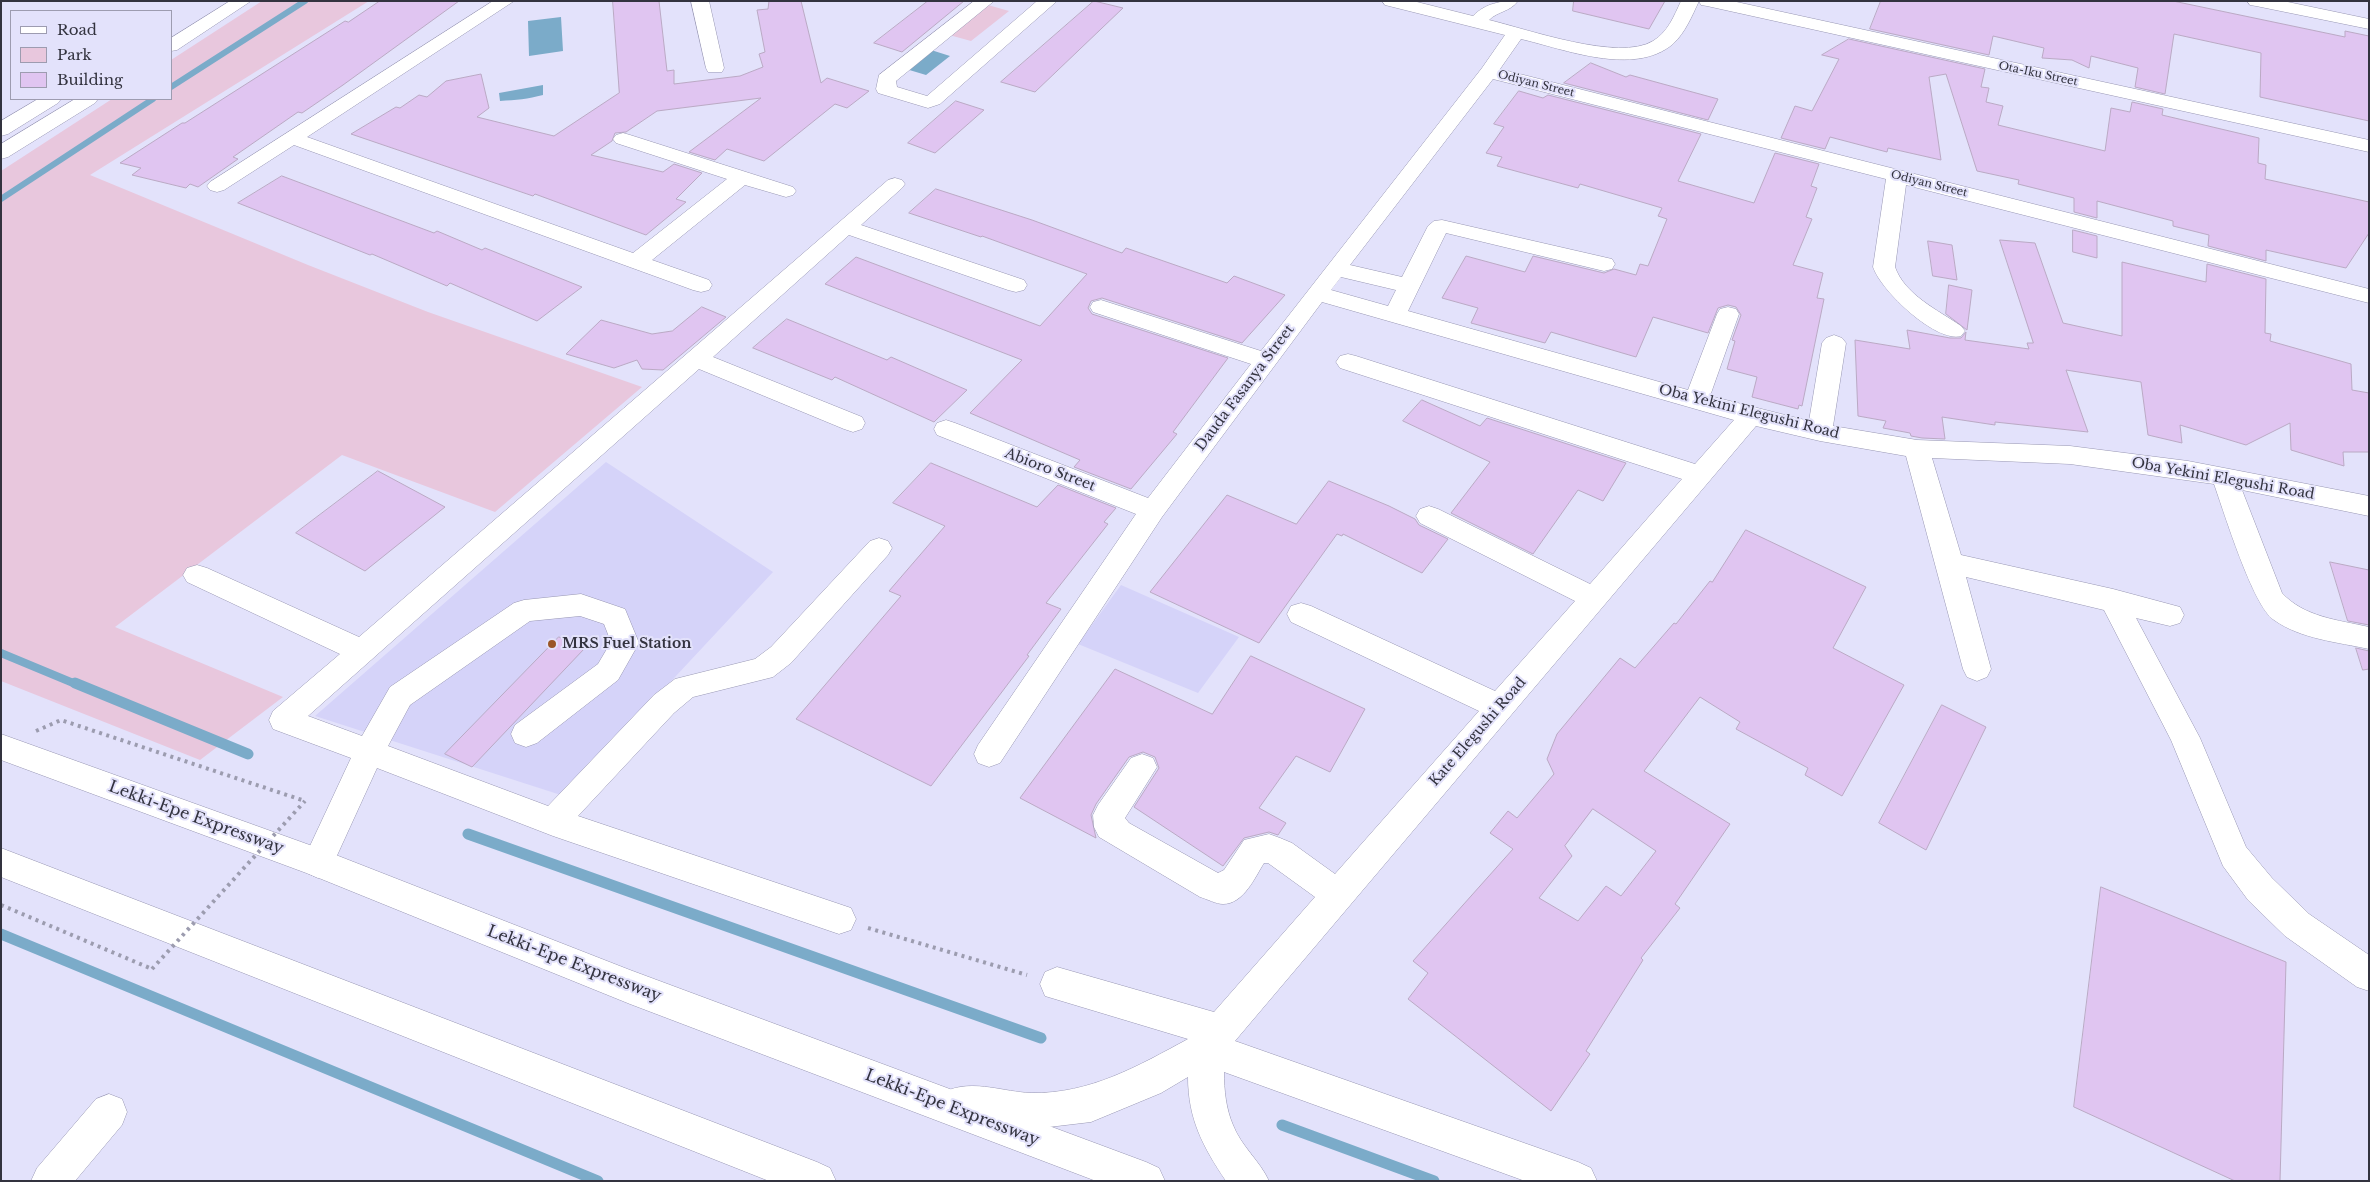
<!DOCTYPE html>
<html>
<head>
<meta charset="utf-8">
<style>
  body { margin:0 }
  #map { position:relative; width:2370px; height:1182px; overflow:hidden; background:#e3e2fb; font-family:"Libre Baskerville",serif }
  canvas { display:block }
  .frame { position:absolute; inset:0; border:2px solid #33333f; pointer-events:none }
  .legend { position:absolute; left:10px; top:10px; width:162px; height:90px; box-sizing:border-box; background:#e3e2fb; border:1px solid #9d9cb0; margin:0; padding:6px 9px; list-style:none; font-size:15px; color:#33333f }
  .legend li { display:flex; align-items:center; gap:10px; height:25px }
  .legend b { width:25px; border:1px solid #9d9cb0 }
</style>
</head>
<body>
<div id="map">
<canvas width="2370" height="1182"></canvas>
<div class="frame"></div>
<ul class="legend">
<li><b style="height:6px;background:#fff"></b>Road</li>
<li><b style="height:14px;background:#e8c7dd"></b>Park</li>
<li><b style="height:14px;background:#e0c5f1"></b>Building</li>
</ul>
</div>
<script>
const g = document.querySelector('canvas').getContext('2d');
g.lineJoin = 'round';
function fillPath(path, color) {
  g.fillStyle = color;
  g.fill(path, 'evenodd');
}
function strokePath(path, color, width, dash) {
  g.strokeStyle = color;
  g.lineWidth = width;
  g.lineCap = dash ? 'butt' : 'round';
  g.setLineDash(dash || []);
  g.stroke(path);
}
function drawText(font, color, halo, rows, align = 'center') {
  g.font = font + ' "Libre Baskerville",serif';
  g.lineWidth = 4;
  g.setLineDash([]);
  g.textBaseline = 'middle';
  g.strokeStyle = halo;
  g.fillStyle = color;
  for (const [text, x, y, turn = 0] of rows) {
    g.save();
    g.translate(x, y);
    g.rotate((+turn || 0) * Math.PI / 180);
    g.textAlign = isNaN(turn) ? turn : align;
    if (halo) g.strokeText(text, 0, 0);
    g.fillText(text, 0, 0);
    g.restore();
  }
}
const built = new Path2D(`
  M606 462 773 572 564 796 315 716Z
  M1121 585 1239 637 1198 693 1078 644Z`);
const green = new Path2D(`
  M262 1H369L90 175 308 265 428 312 642 387 495 512 342 455 115 627 283 697 200 760 1 681V171L112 99H171V60Z
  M981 3 1009 11 971 41 942 33Z`);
const water = new Path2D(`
  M561 17 563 51 529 56 528 21Z
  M931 50 950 56 926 75 906 69Z
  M543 85V95C528 99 516 100 500 101L499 93Z`);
const streamFar2 = new Path2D(`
  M171 87 305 1
  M1 199 153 99`);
const streamFar1 = new Path2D(`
  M1 653 78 685`);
const stream = new Path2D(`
  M75 683 248 754
  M468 834 1041 1038
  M1 934 598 1181
  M1282 1125 1434 1181`);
const building = new Path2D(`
  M380 1H459L343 85 302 113 298 112 233 157 238 159 198 187 190 184 186 188 132 175 141 168 120 163 182 123H185L345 21 348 22Z
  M613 1H659L667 71 674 70V84L740 76 763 67 759 54 765 52 757 10 768 9 769 1H801L821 83 827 78 869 91 847 108 835 104 764 161 727 149 715 160 689 152 761 98 657 111 626 132 615 133 612 141 591 155 663 172 674 164 702 173 676 199 686 202 646 235 535 194 533 196 351 134 396 107 400 108 419 95 427 97 446 81 481 74 489 108 477 117 554 136 619 93Z
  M928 1H964L902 52 874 43Z
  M1094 1 1123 8 1035 92 1001 82Z
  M1574 1H1665L1649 29 1573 11Z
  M1881 1H2173L2345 37V31L2369 36V121L2260 97 2261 53 2174 34 2165 94 2135 87 2138 68 2091 56 2089 68 2072 60 2042 58 2044 48 1993 36 1989 55 1870 29Z
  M1849 39 1985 69 1981 87 1989 88 1986 102 2003 106 1998 125 2105 151 2111 108 2130 112 2132 102 2163 109 2162 115 2259 138 2258 163 2266 165 2265 179 2369 202V233L2346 268 2266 250V261L2208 246 2209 235 2173 226V221L2097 201V218L2074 212V198L2018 184 2019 180 1977 171 1946 74 1929 77 1941 160 1888 148 1887 152 1830 137 1825 149 1781 138 1795 106 1812 111 1839 59 1822 55Z
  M1591 63 1626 77 1630 75 1718 99 1708 120 1564 83Z
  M1519 91 1543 98 1548 95 1701 134 1678 181 1754 203 1775 153 1819 164 1811 186 1817 188 1806 217 1812 219 1793 265 1823 273 1817 298 1824 299 1802 406 1799 405 1798 409 1752 397 1757 377 1727 369 1735 341 1732 340 1741 315 1736 307 1728 305 1718 308 1708 333 1653 317 1636 357 1551 332 1545 343 1471 323 1478 308 1442 298 1466 256 1525 272 1533 256 1604 273 1614 269 1636 275 1640 264 1648 266 1667 219 1658 216 1662 208 1580 184 1578 188 1497 166 1502 157 1486 153 1504 127 1494 124Z
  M956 101 984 110 935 153 908 143Z
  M282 176 434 233 437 231 482 250 485 248 582 287 537 321 450 283 447 286 372 254 370 255 238 203Z
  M936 189 1032 220 1122 253 1126 248 1227 283 1234 276 1285 295 1242 343 1102 298 1091 301 1088 308 1092 314 1228 358 1173 432 1177 434 1131 489 1074 467 1080 460 970 413 1022 360 825 284 856 257 1040 326 1087 274 982 236 981 237 909 213Z
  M2073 230 2097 236V258L2073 252Z
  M2000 240 2035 243 2063 323 2122 336V262L2206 282 2207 264 2266 279 2265 333 2271 334 2270 341 2351 364 2352 390 2369 393V452H2343L2344 466 2291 450 2290 423 2246 445 2180 425 2182 443 2148 435 2141 382 2066 370 2088 432 1995 422V425L1942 417 1945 439 1922 438 1911 436 1910 433 1883 428 1886 421 1858 416 1855 340 1910 349 1907 330 1950 338H1961L1966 332 1965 340 2029 349 2027 343H2033Z
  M1928 241 1952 245 1957 280 1933 276Z
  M1949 285 1972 290 1967 330 1946 314Z
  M702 307 726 317 663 370 642 369 637 360 614 368 566 354 601 320 652 334 672 331Z
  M787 319 887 360 891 357 967 390 934 422 835 377 832 380 753 348Z
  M1422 400 1480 426 1487 418 1626 463 1603 501 1578 490 1533 554 1451 513 1490 462 1403 421Z
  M931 463 1037 507 1058 485 1116 508 1104 522 1108 524 1046 603 1061 609 1027 655 1029 656 931 786 796 719 901 596 889 591 945 526 893 503Z
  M378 471 445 507 365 571 296 533Z
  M1329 481 1389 506 1415 519 1419 525 1448 539 1422 573 1343 534 1342 536 1337 534 1259 643 1150 592 1227 495 1296 524Z
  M1746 530 1866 587 1833 648 1904 685 1842 796 1805 775 1808 768 1736 729 1740 722 1700 697 1644 771 1730 824 1675 904 1680 908 1641 958 1643 960 1586 1051 1590 1054 1551 1111 1408 999 1428 973 1413 961 1513 849 1490 833 1508 811 1517 818 1554 774 1547 759 1557 734 1620 658 1635 668 1674 623 1676 624 1710 581 1712 582ZM1593 809 1656 851 1621 896 1606 886 1578 921 1539 898 1572 856 1565 846Z
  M2330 562 2369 570V625L2348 621Z
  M559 637 584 649 472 767 445 754Z
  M2356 648 2369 651V669L2363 670Z
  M1251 656 1365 709 1330 772 1296 756 1259 808 1286 823 1278 835 1269 832 1244 838 1223 866 1134 807 1159 768 1155 757 1143 752 1129 757 1096 804 1091 815 1096 838 1020 798 1115 669 1212 714Z
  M1942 705 1986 727 1926 850 1879 823Z
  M2101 887 2286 962 2280 1181H2235L2074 1107Z`);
const path = new Path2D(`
  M36 731 61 720 305 801
  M1 905 152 969
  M868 928 1027 975`);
const minor = new Path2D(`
  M493 1H514L307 137 633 253 727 179 616 143 613 139 616 135 623 133 630 135 793 187 796 191 793 195 786 197 745 185 652 260 709 280 712 285 709 290 701 292 693 290 294 145 224 190 217 192 210 190 207 186 210 182Z
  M691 1H709L724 68 722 72H708L706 68Z
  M974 1H994L896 81 897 87 927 96 1037 1H1057L940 104 928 108 878 93 876 89 879 75Z
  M1382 1H1413L1473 16C1486 3 1500 1 1518 1 1510 12 1498 11 1489 20 1527 29 1619 62 1653 41 1668 32 1674 16 1681 1H1732L2369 140V152L1707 6 1701 5 1699 1C1692 16 1685 33 1673 44 1634 77 1564 49 1521 39L1500 69 2369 289V303L1906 185 1895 267C1905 295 1938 310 1961 326L1965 331 1961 336C1936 343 1881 291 1873 267L1886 179 1493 79 1350 265 1402 277 1428 226 1434 221 1442 220 1612 259 1615 264 1612 269 1604 271 1446 233 1408 311 1688 390 1717 314 1720 309 1728 307 1736 309 1739 314 1710 396 1809 421 1822 343 1826 338 1834 335 1842 338 1846 343 1833 426 1917 440 2070 446 2188 461 2369 496V516L2242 490 2282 593C2304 617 2338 620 2369 627V649C2337 642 2301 639 2274 620 2253 607 2224 512 2214 484L2070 464 1932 458 1961 555 2113 589 2180 607 2184 615 2180 623 2170 626 2136 618 2200 738 2246 847 2272 878 2309 914 2369 955V991L2357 987 2285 936 2248 900 2223 866 2171 740 2104 610 1966 577 1991 669 1987 677 1977 681 1967 677 1963 669 1906 456 1820 441 1756 426 1235 1041 1578 1162 1591 1168 1597 1181H1525L1224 1072C1224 1090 1226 1109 1233 1125 1241 1146 1260 1161 1269 1181H1226C1203 1147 1188 1119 1188 1077L1161 1093 1091 1122 1032 1129 962 1121 949 1116 944 1103 949 1090C975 1080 1004 1092 1031 1093 1090 1094 1138 1066 1188 1039L1045 996 1040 984 1045 972 1057 967 1214 1012 1315 897 1268 863H1264C1255 877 1244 904 1223 904 1216 904 1207 899 1200 897L1099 837 1094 827 1093 815 1098 805 1131 758 1142 754 1153 758 1157 767 1125 818 1129 823 1218 873 1224 870 1244 840 1269 834 1280 838 1292 843 1335 874 1479 711 1291 622 1287 614 1291 606 1301 603 1311 606 1495 691 1575 601 1420 523 1416 516 1420 509 1429 506 1438 509 1590 584 1682 479 1340 368 1336 362 1340 356 1348 354 1356 356 1695 464 1734 420 1322 302 1162 517 1000 763 989 767 978 763 974 754 978 745 1136 514 937 435 934 429 937 423 946 420 955 423 1148 498 1251 364 1093 312 1090 307 1093 302 1101 300 1261 351 1482 68 1505 35 1385 5ZM1341 277 1396 290 1388 306 1331 290Z
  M2247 1H2283L2369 19V29L2256 6 2250 5Z
  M895 178 902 180 905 184 902 188 861 225 1024 280 1027 285 1024 290 1016 292 1008 290 849 235 713 357 862 417 865 423 862 429 853 432 844 429 699 369 308 716 362 736 390 687 514 603 524 600 581 594 625 609 639 643 618 680 537 743 526 747 515 743 511 734 515 725 598 664 611 642 604 624 580 616 530 621 410 705 388 746 548 806 654 695 675 679 755 659 771 647 870 541 879 538 888 541 892 548 888 555 791 663 773 677 693 697 674 713 578 816 851 908 856 919 851 930 839 934 553 836 377 768 329 873 318 878 307 873 302 863 351 758 273 729 269 720 273 711 340 654 187 582 183 575 187 568 197 565 207 568 359 637 888 180Z
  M109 1094 122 1099 127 1112 122 1125 75 1181H31L37 1168 96 1099Z`);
const major = new Path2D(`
  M230 1H251L177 50 171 51V38Z
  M38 99H61L58 103 8 134 1 136V121Z
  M75 99H98L95 103 8 157 1 159V144Z`);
const highway = new Path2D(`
  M1 734 318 848 630 970 1146 1162 1159 1168 1165 1181H1096L630 1004 309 874 1 760Z
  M1 848 817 1162 830 1168 836 1181H769L1 877Z`);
const pathBridge = new Path2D(`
  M152 969 305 801`);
const markers = [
  [552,644,5,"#9a5627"]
];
const farStreetnames = [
  ["Ota-Iku Street",2038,74,12],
  ["Odiyan Street",1536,84,14],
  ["Odiyan Street",1929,184,14]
];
const streetNames = [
  ["Dauda Fasanya Street",1245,388,-53],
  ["Oba Yekini Elegushi Road",1749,412,14],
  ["Abioro Street",1050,470,21],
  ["Oba Yekini Elegushi Road",2223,479,10],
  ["Kate Elegushi Road",1478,732,-49]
];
const poiNames = [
  ["MRS Fuel Station",562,644]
];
const nearStreetnames = [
  ["Lekki-Epe Expressway",196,818,20],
  ["Lekki-Epe Expressway",574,964,21],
  ["Lekki-Epe Expressway",952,1108,21]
];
fillPath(built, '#d5d3f9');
fillPath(green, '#e8c7dd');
fillPath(water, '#7babc9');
strokePath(streamFar2, '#7babc9', 6);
strokePath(streamFar1, '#7babc9', 8);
strokePath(stream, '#7babc9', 11);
fillPath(building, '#e0c5f1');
strokePath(building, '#baa9c4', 1);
strokePath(minor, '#9897b3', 1);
strokePath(major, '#9897b3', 1);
strokePath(highway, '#9897b3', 1);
strokePath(path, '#9c9caf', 4, [3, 4.5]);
fillPath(minor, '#fff');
fillPath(major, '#fff');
fillPath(highway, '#fff');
strokePath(pathBridge, '#9c9caf', 4, [3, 4.5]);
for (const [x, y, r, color] of markers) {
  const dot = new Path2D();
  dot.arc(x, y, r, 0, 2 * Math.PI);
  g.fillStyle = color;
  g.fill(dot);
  strokePath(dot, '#e3e2fb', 2);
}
drawText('11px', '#33333f', '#e3e2fb', farStreetnames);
drawText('14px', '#33333f', '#e3e2fb', streetNames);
drawText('bold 14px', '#33333f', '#e3e2fb', poiNames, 'left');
drawText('16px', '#33333f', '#e3e2fb', nearStreetnames);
</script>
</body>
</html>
